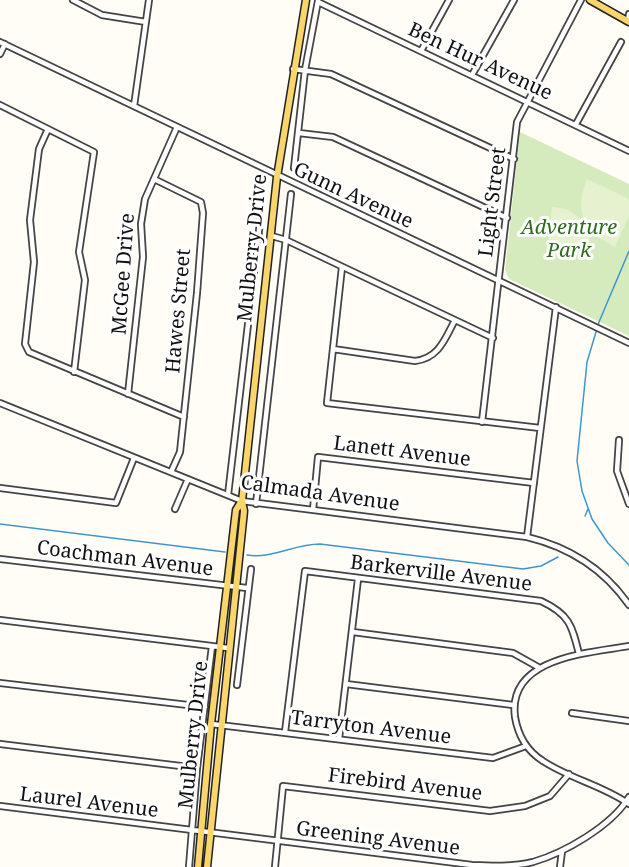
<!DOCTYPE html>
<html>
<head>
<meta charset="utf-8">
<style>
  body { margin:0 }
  canvas { display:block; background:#fffdf5 }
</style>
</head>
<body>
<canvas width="629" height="867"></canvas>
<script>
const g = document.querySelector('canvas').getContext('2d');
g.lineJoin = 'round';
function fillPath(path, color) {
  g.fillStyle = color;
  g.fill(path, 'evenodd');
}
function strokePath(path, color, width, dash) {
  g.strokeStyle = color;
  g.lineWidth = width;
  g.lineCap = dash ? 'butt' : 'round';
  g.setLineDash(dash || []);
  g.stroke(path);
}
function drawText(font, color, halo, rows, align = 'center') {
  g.font = font + ' "Noto Serif",serif';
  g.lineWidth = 6;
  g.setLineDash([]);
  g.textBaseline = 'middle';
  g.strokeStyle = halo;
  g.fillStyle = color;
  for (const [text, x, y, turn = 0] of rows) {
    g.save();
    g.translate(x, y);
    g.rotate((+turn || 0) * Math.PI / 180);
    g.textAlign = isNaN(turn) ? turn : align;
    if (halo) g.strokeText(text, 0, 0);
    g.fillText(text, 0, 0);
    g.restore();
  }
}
const green = new Path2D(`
  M520 132 629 184V336L509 279 505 270Z`);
const pitch = new Path2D(`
  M587 179 629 199V216L615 247C583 230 574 213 587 179Z
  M552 207C580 208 592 229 591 255L552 252 548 247Z`);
const stream = new Path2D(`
  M629 251 599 322 587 362 577 461 582 491 592 519 608 543 629 565
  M585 516 588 509
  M0 524 225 552
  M247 555C272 559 294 544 320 544L523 569 541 566 558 557`);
const minor = new Path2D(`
  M73 0 102 15 146 22
  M318 2 629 151
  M628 21 629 14
  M0 42 629 343
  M421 51 449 0
  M0 54 5 44
  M293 69 331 74 514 159
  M472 75 514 0
  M0 105 94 152 79 252 85 280 74 372
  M134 106 149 0
  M576 124 621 42
  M48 129 39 149 30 220 34 262 25 344 29 352 184 417
  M299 133 333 137 507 218
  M294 168 305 70 318 1
  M154 179 201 202 203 213 197 293 180 452 171 472
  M272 236 286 240 493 338
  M342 267 327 403 540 428
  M333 349 415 361C439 358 445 339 455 320
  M128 394 143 257 141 224 145 199 177 127
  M0 403 242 501 527 537C569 547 604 569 629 605
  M482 422 517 122 581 0
  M619 440 617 471 629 504
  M0 488 116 503 134 458
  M228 495 260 222 259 211
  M256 504 291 194
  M175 509 188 479
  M313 510 318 457 534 483
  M527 537 556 307
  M0 559 247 588
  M0 620 228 648
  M353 632 513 653 538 667
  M629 646C589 653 507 657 515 717 518 735 527 751 543 761 570 779 602 785 629 804
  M0 683 205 707
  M346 684 513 705
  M237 685 251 569
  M572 713 629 721
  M211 724 493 758 526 746
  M285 732 305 571 541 601C569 614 572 625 579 654
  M339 739 358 579
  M0 744 197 768
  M0 806 472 865C492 866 513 867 533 862 564 853 612 826 629 797
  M189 867 197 768 212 646
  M275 867 283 786 490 811 525 806 550 796 569 774
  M560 867 562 851`);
const major = new Path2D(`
  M590 0 629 22
  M198 867 211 724 236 510 241 502
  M207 867 244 511 242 501 277 177 306 0`);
const streetNames = [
  ["Ben Hur Avenue",480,62,25],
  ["Gunn Avenue",353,196,25],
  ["Light Street",493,202,-83],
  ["Mulberry Drive",253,248,-84],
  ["McGee Drive",124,274,-86],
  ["Hawes Street",179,311,-85],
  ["Lanett Avenue",402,452,7],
  ["Calmada Avenue",320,494,8],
  ["Coachman Avenue",125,559,7],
  ["Barkerville Avenue",441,574,7],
  ["Tarryton Avenue",371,728,7],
  ["Mulberry Drive",194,735,-84],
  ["Firebird Avenue",405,785,7],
  ["Laurel Avenue",89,803,7],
  ["Greening Avenue",378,839,7]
];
const parkNames = [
  ["Adventure",569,228],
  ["Park",569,251]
];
fillPath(green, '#d5ebbd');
fillPath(pitch, '#e6f2cf');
strokePath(stream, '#3f96cf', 1.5);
strokePath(minor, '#444', 8);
strokePath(major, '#222', 9);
strokePath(minor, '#fff', 4.5);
strokePath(major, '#f9d66b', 6);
drawText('20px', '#111', '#fff', streetNames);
drawText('italic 20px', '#2f6b1f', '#fff', parkNames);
</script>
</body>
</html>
